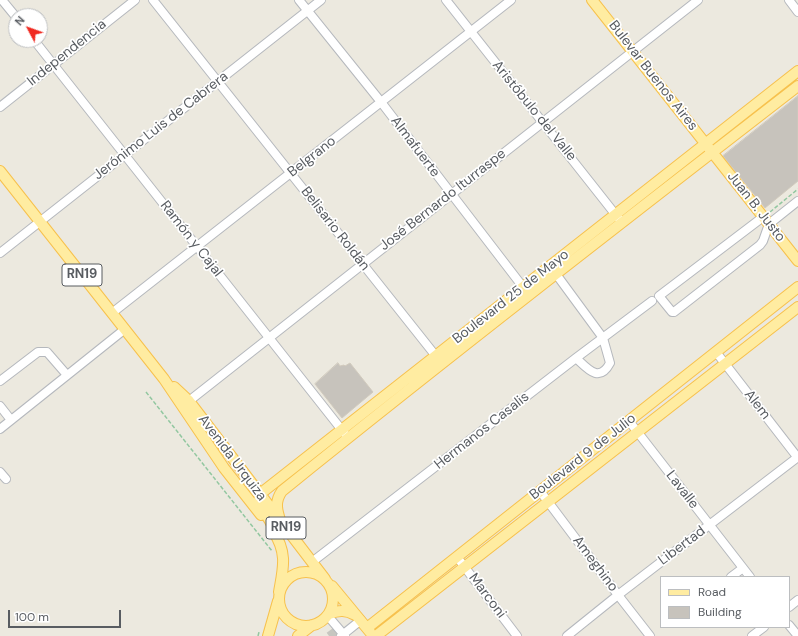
<!DOCTYPE html>
<html>
<head>
<meta charset="utf-8">
<style>
  body { margin:0 }
  #map { position:relative; width:798px; height:636px; overflow:hidden; background:#ece9df; font-family:"DM Sans",sans-serif }
  canvas { display:block }
  .legend { position:absolute; left:660px; top:576px; width:130px; height:52px; box-sizing:border-box; background:#fff; border:1px solid #bcbec0; margin:0; padding:5px 7px; list-style:none; font-size:12px; color:#585c61 }
  .legend li { display:flex; align-items:center; gap:8px; height:20px }
  .legend b { width:20px; border:1px solid #bcbec0 }
  .north { position:absolute; left:8px; top:8px; width:40px; height:40px; box-sizing:border-box; background:#fff; border:1px solid #bcbec0; border-radius:50%; rotate:311deg; font-size:11px; font-weight:700; line-height:16px; text-align:center; color:#585c61 }
  .north::after { content:''; display:block; margin:auto; width:14px; height:18px; background:#f02a21; clip-path:polygon(50% 0,100% 100%,50% 72%,0 100%) }
  .scale { position:absolute; left:8px; top:610px; width:113px; height:18px; box-sizing:border-box; border:2px solid #585c61; border-top:0; padding-left:5px; font-size:12px; line-height:14px; white-space:nowrap; color:#585c61; -webkit-text-stroke:3px #fff; paint-order:stroke }
</style>
</head>
<body>
<div id="map">
<canvas width="798" height="636"></canvas>
<ul class="legend">
<li><b style="height:5px;background:#ffeca1"></b>Road</li>
<li><b style="height:11px;background:#c7c3bc"></b>Building</li>
</ul>
<div class="north">N</div>
<div class="scale">100 m</div>
</div>
<script>
const g = document.querySelector('canvas').getContext('2d');
g.lineJoin = 'round';
function fillPath(path, color) {
  g.fillStyle = color;
  g.fill(path, 'evenodd');
}
function strokePath(path, color, width, dash) {
  g.strokeStyle = color;
  g.lineWidth = width;
  g.lineCap = dash ? 'butt' : 'round';
  g.setLineDash(dash || []);
  g.stroke(path);
}
function drawText(font, color, halo, rows, align = 'center') {
  g.font = font + ' "DM Sans",sans-serif';
  g.lineWidth = 3.5;
  g.setLineDash([]);
  g.textBaseline = 'middle';
  g.strokeStyle = halo;
  g.fillStyle = color;
  for (const [text, x, y, turn = 0] of rows) {
    g.save();
    g.translate(x, y);
    g.rotate((+turn || 0) * Math.PI / 180);
    g.textAlign = isNaN(turn) ? turn : align;
    if (halo) g.strokeText(text, 0, 0);
    g.fillText(text, 0, 0);
    g.restore();
  }
}
const building = new Path2D(`
  M798 96V181L765 208 723 156Z
  M338 363 340 366 344 365 345 366 350 363 373 392 342 418 315 384Z`);
const minorTunnel = new Path2D(`
  M329 636 336 631`);
const path = new Path2D(`
  M770 212 798 189
  M146 392 272 551
  M258 636 259 632`);
const minor = new Path2D(`
  M2 0 16 17
  M153 0 439 360
  M299 0 381 102 526 291
  M446 0 619 219
  M789 0 798 12
  M34 40 345 434
  M0 107 135 0
  M763 217 659 296 672 312H674L760 245 763 241 769 224 798 201
  M0 253 321 0
  M556 274 603 338 610 363C599 384 587 368 576 358
  M112 313 511 0
  M716 352 798 458
  M0 381 38 352H47L67 375
  M189 401 698 0
  M0 406 11 420
  M629 421 750 577
  M0 429 125 329
  M0 472 6 479
  M540 491 618 595 650 636
  M457 557 517 636
  M312 562 576 358 652 301
  M731 577 743 568
  M789 607 798 600
  M327 615 345 636
  M789 625 798 636
  M341 636 361 620
  M567 636 618 595 798 457
  M752 636 764 627`);
const major = new Path2D(`
  M592 0 798 261
  M0 171 164 379 224 468 261 515
  M174 387 189 401 325 579
  M281 523C277 511 274 502 282 491 452 354 625 220 798 86
  M273 531C288 553 283 569 279 592
  M276 536C274 532 273 527 271 523 266 513 257 506 260 494L798 71
  M279 599a27 27 0 1 1 54 0a27 27 0 1 1-54 0Z
  M332 586 370 632
  M329 614C339 610 346 610 355 615
  M367 628 798 287
  M268 636 278 601
  M298 636 312 625
  M376 636 798 307`);
const shields = [
  [82,275,40],
  [286,528,40]
];
const shieldNames = [
  ["RN19",82,275],
  ["RN19",286,528]
];
const streetNames = [
  ["Independencia",67,53,-39],
  ["Bulevar Buenos Aires",653,76,52],
  ["Aristóbulo del Valle",534,111,51],
  ["Jerónimo Luis de Cabrera",161,126,-38],
  ["Almafuerte",415,147,53],
  ["Belgrano",312,157,-38],
  ["José Bernardo Iturraspe",443,200,-38],
  ["Juan B. Justo",756,207,52],
  ["Belisario Roldán",335,229,52],
  ["Ramón y Cajal",191,239,52],
  ["Boulevard 25 de Mayo",511,297,-38],
  ["Alem",757,405,52],
  ["Hermanos Casalis",482,431,-38],
  ["Boulevard 9 de Julio",583,457,-38],
  ["Avenida Urquiza",232,458,53],
  ["Lavalle",682,490,52],
  ["Libertad",682,546,-37],
  ["Ameghino",595,564,53],
  ["Marconi",487,596,53]
];
fillPath(building, '#c7c3bc');
strokePath(building, '#d1cabd', 1);
strokePath(minorTunnel, '#c7c6c0', 8, [8, 4]);
strokePath(minor, '#b5b8bd', 10);
strokePath(major, '#f7c14d', 12);
strokePath(path, '#92c7a0', 1.5, [4, 2]);
strokePath(minor, '#fff', 8);
strokePath(major, '#ffeca1', 10);
for (const [x, y, w] of shields) {
  const box = new Path2D();
  box.roundRect(x - w / 2, y - 11, w, 22, 3);
  g.fillStyle = '#fff';
  g.fill(box);
  strokePath(box, '#585c61', 1);
}
drawText('bold 13px', '#585c61', null, shieldNames);
drawText('14px', '#585c61', '#fff', streetNames);
</script>
</body>
</html>
